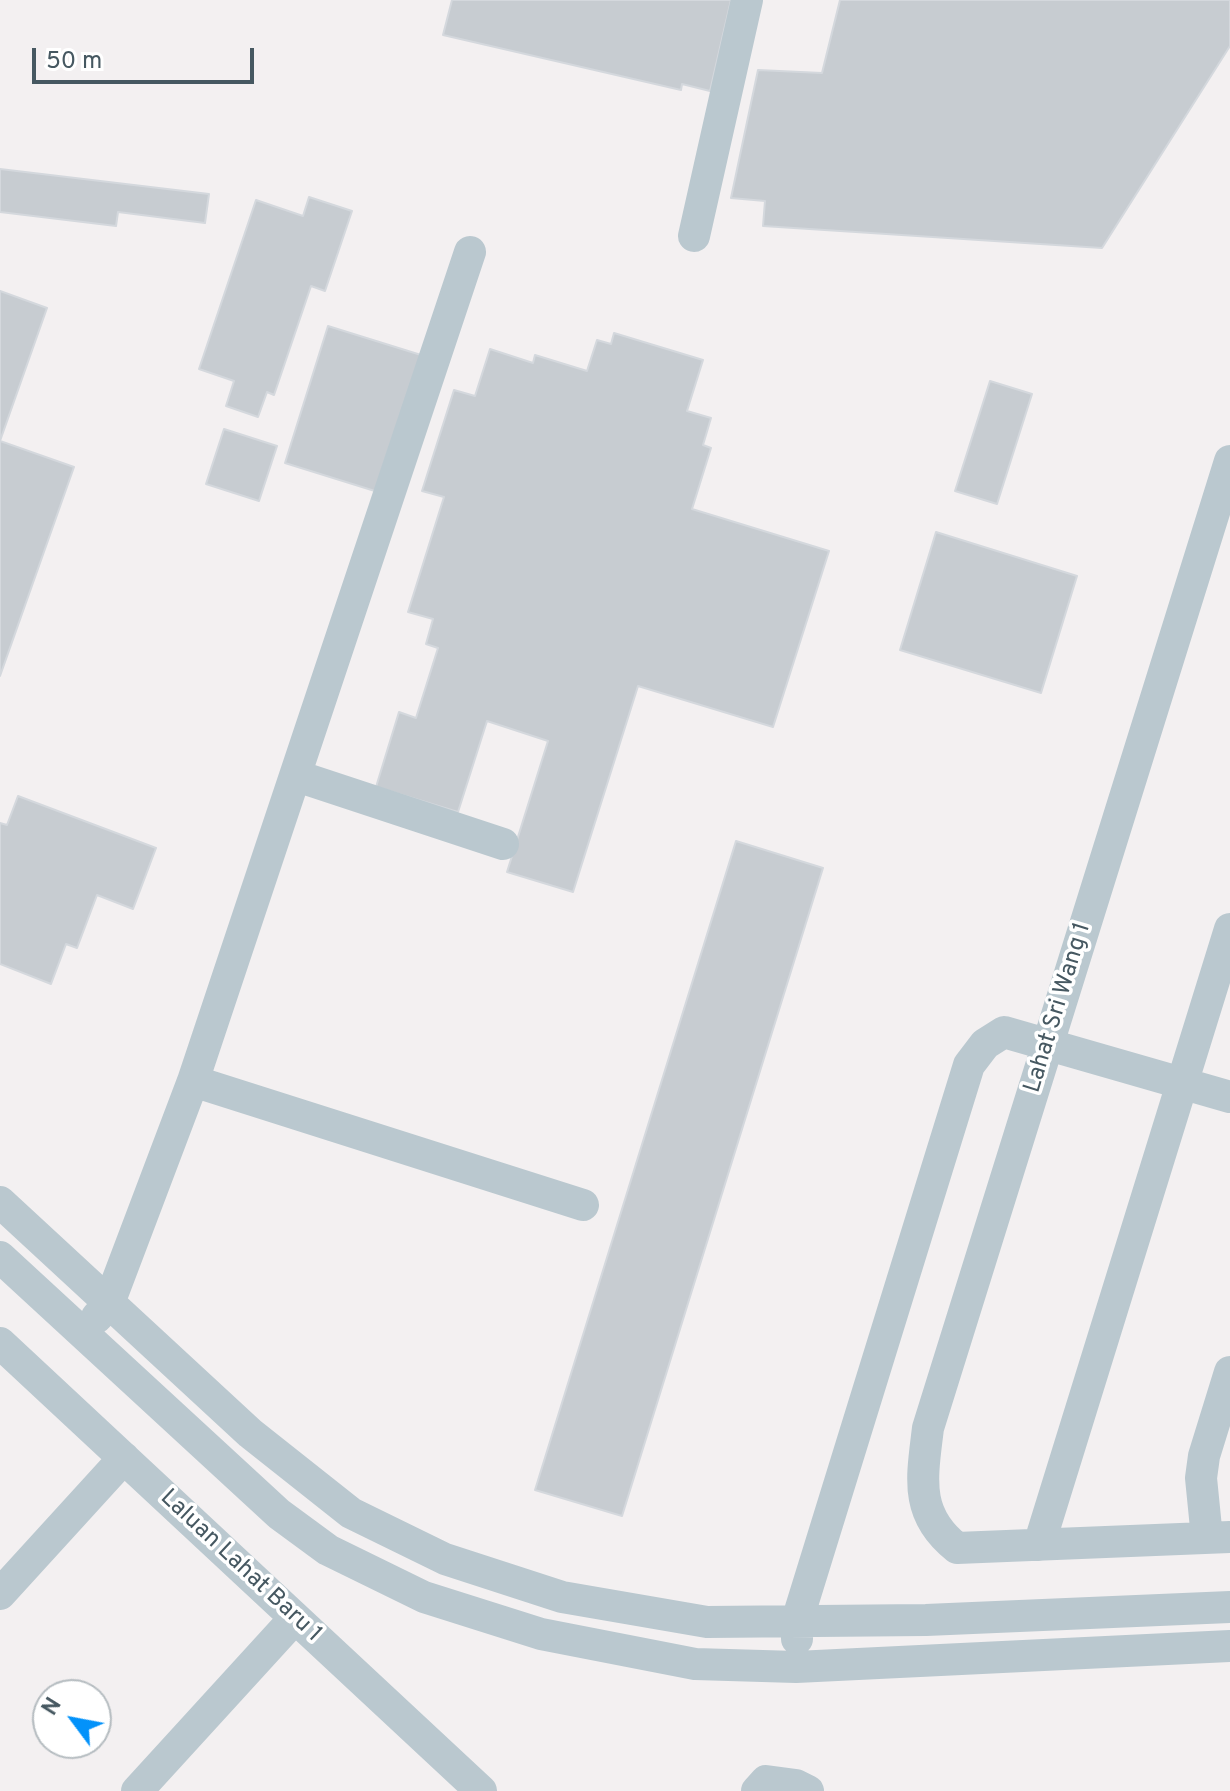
<!DOCTYPE html>
<html>
<head>
<meta charset="utf-8">
<style>
  body { margin:0 }
  #map { position:relative; width:1230px; height:1791px; overflow:hidden; background:#f3f0f1; font-family:Overpass,sans-serif }
  canvas { display:block }
  .north { position:absolute; left:32px; top:1679px; width:80px; height:80px; box-sizing:border-box; background:#fff; border:2px solid #b5bcc0; border-radius:50%; rotate:302deg; font-size:22px; font-weight:700; line-height:32px; text-align:center; color:#465861 }
  .north::after { content:''; display:block; margin:auto; width:28px; height:36px; background:#0392fa; clip-path:polygon(50% 0,100% 100%,50% 72%,0 100%) }
  .scale { position:absolute; left:32px; top:48px; width:222px; height:36px; box-sizing:border-box; border:4px solid #465861; border-top:0; padding-left:10px; font-size:24px; line-height:28px; white-space:nowrap; color:#465861; -webkit-text-stroke:6px #fff; paint-order:stroke }
</style>
</head>
<body>
<div id="map">
<canvas width="1230" height="1791"></canvas>
<div class="north">N</div>
<div class="scale">50 m</div>
</div>
<script>
const g = document.querySelector('canvas').getContext('2d');
g.lineJoin = 'round';
function fillPath(path, color) {
  g.fillStyle = color;
  g.fill(path, 'evenodd');
}
function strokePath(path, color, width, dash) {
  g.strokeStyle = color;
  g.lineWidth = width;
  g.lineCap = dash ? 'butt' : 'round';
  g.setLineDash(dash || []);
  g.stroke(path);
}
function drawText(font, color, halo, rows, align = 'center') {
  g.font = font + ' Overpass,sans-serif';
  g.lineWidth = 7;
  g.setLineDash([]);
  g.textBaseline = 'middle';
  g.strokeStyle = halo;
  g.fillStyle = color;
  for (const [text, x, y, turn = 0] of rows) {
    g.save();
    g.translate(x, y);
    g.rotate((+turn || 0) * Math.PI / 180);
    g.textAlign = isNaN(turn) ? turn : align;
    if (halo) g.strokeText(text, 0, 0);
    g.fillText(text, 0, 0);
    g.restore();
  }
}
const building = new Path2D(`
  M452 0H731L710 91 682 84 681 90 443 35Z
  M840 0H1230V46L1102 248 763 226 765 201 731 198 758 70 822 73Z
  M0 169 209 194 205 223 118 212 116 226 0 212Z
  M309 197 352 211 325 291 311 286 274 395 267 392 258 417 226 406 234 381 199 369 256 200 303 216Z
  M0 291 47 308 0 441 74 467 0 676Z
  M328 326 421 355 378 492 285 463Z
  M614 333 703 360 687 411 711 418 703 445 711 448 692 509 829 551 773 727 638 686 573 892 507 872 548 741 487 721 458 812 376 787 399 712 416 718 438 648 426 644 433 619 408 612 444 497 422 491 454 390 475 396 490 349 533 363 535 355 587 371 597 340 611 344Z
  M990 381 1032 394 997 504 955 491Z
  M224 429 277 446 259 501 206 484Z
  M936 532 1077 576 1041 693 900 650Z
  M18 796 156 848 133 909 97 895 77 948 66 944 51 984 0 964V823L7 825Z
  M736 841 823 868 622 1516 535 1490Z`);
const minor = new Path2D(`
  M694 236 747 0
  M1230 461 928 1428C922 1478 914 1514 957 1548L1230 1537
  M297 776 503 844
  M193 1081 583 1205
  M0 1202 250 1433 351 1513 445 1559 562 1597 707 1622 926 1620 1230 1607
  M0 1257 279 1514 328 1550 424 1597 541 1634 695 1664 796 1667 1230 1646
  M97 1317 109 1303 193 1081 470 252
  M0 1343 481 1791
  M1207 1538 1201 1478 1204 1456 1230 1372
  M1039 1545 1230 929
  M0 1594 124 1458
  M797 1639V1621L969 1065 985 1044 1004 1032 1230 1097
  M137 1791 295 1618
  M757 1791 766 1781 796 1785 808 1791`);
const streetNames = [
  ["Lahat Sri Wang 1",1059,1008,-73],
  ["Laluan Lahat Baru 1",240,1567,43]
];
fillPath(building, '#c7ccd1');
strokePath(building, '#d4d8dd', 2);
strokePath(minor, '#bac8cf', 32);
drawText('24px', '#465861', '#fff', streetNames);
</script>
</body>
</html>
